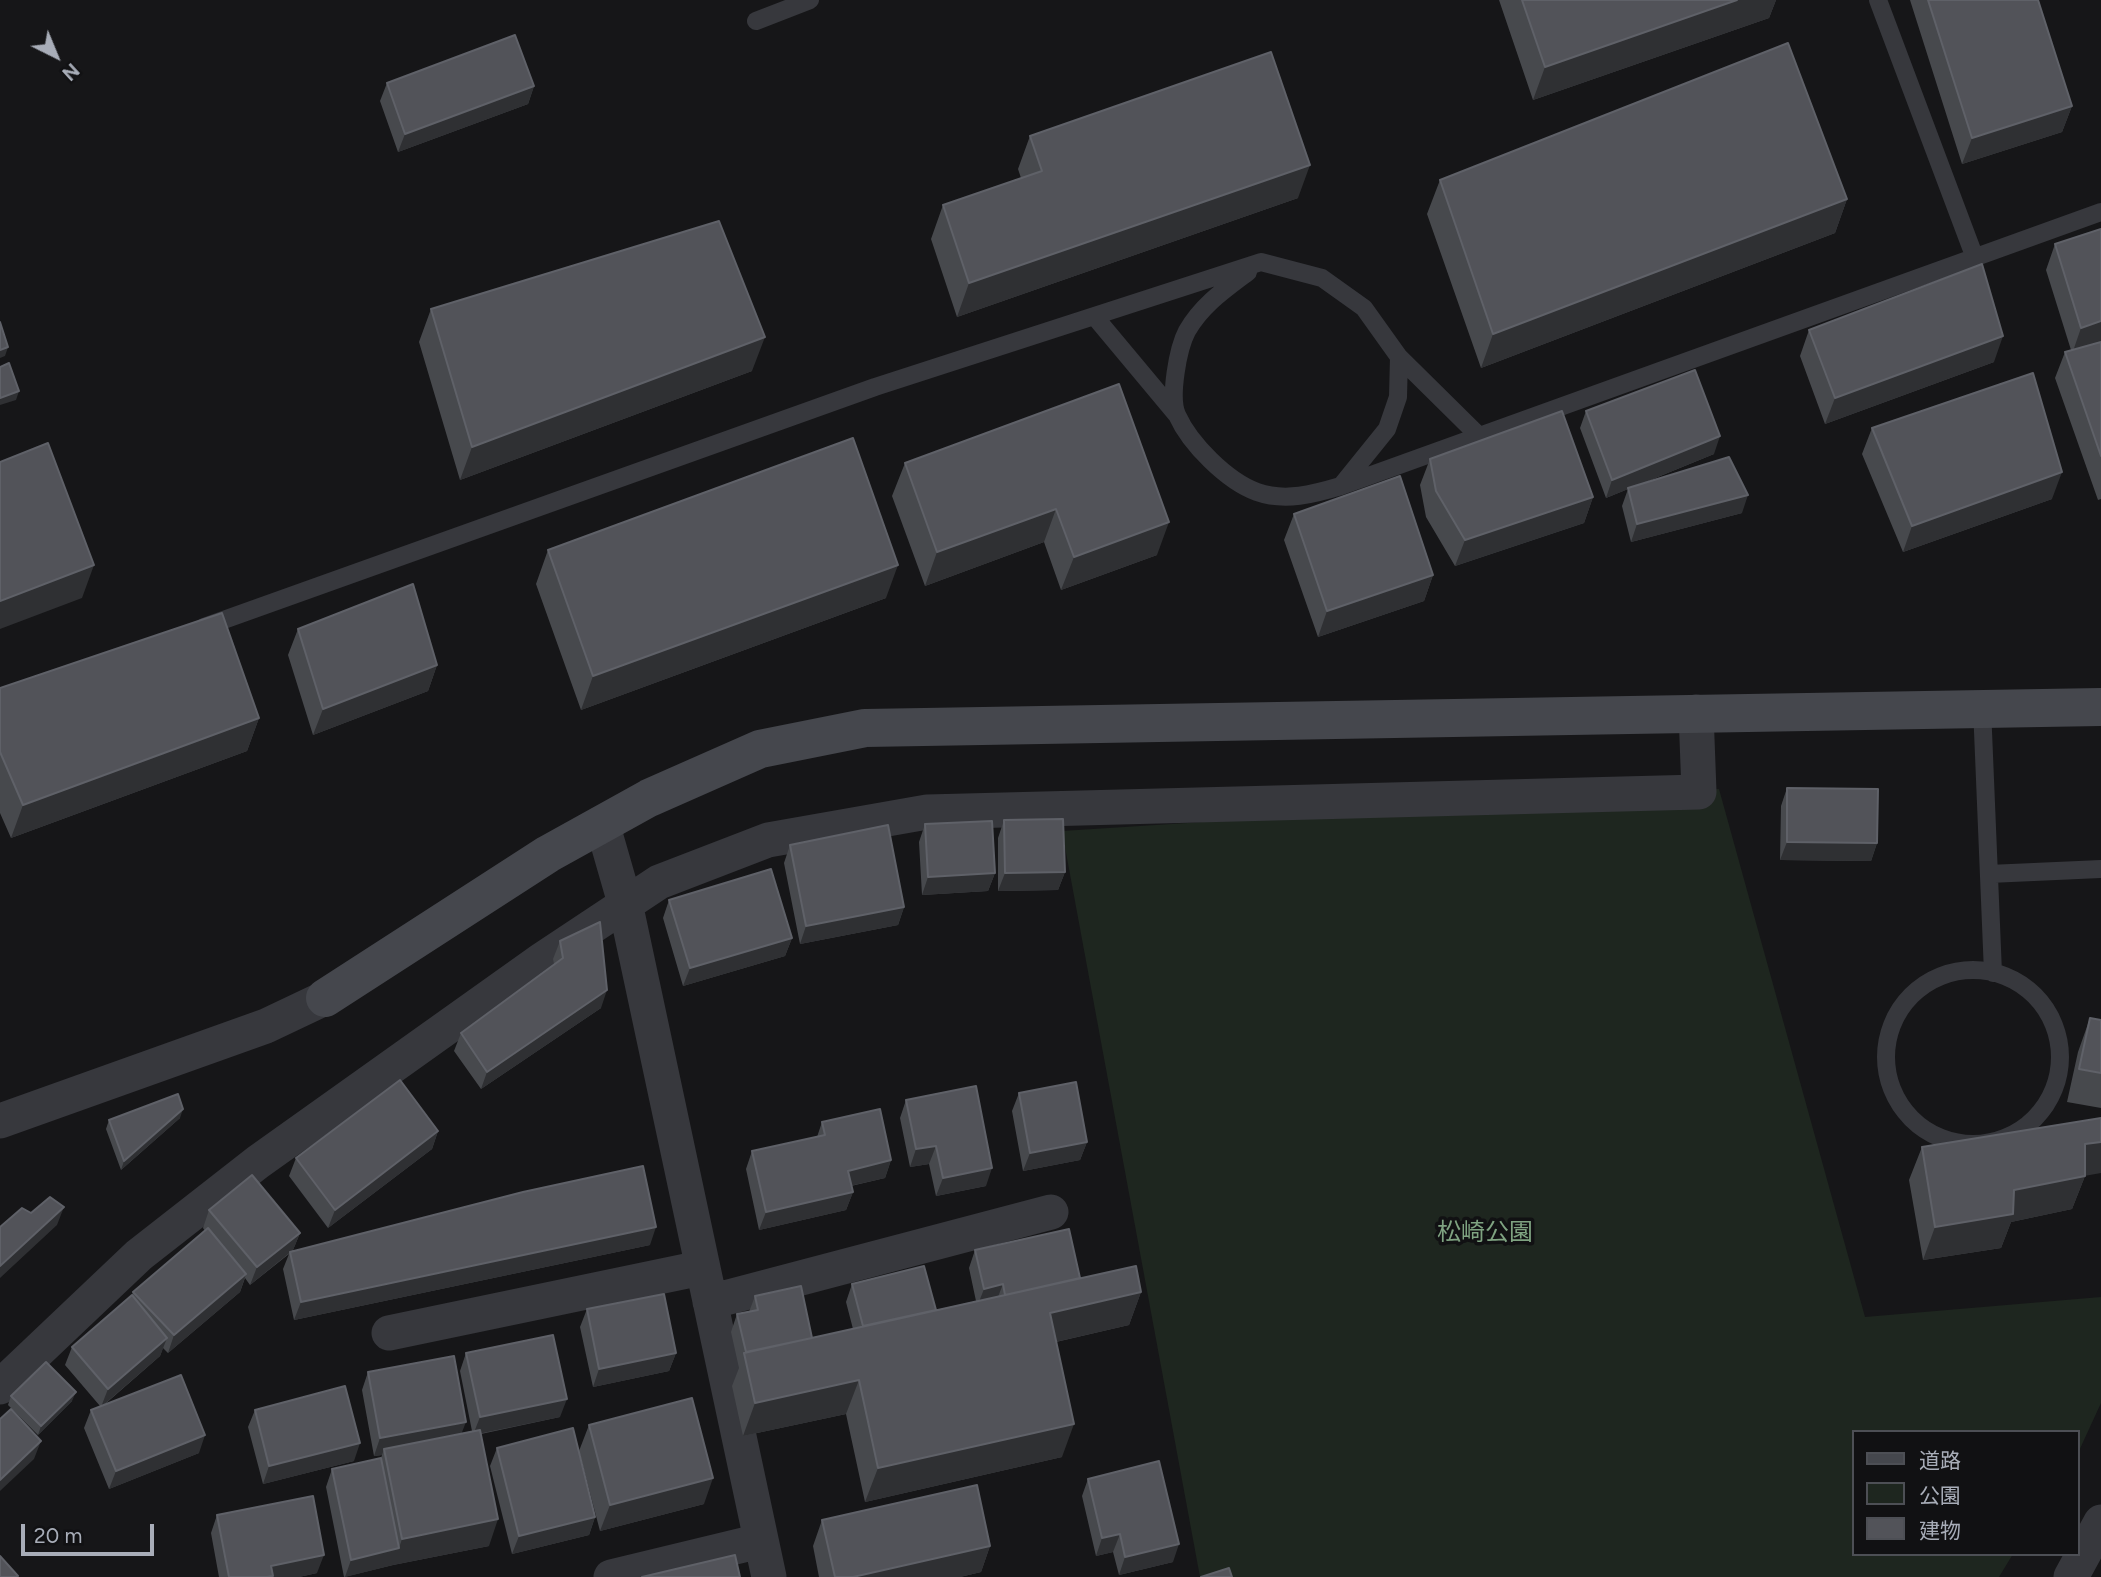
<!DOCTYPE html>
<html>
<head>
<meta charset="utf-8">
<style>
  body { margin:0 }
  #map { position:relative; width:2101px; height:1577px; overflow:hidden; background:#161618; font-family:Figtree,"Noto Sans JP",sans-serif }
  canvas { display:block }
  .legend { position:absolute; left:1852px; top:1430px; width:228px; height:126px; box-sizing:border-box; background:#111113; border:2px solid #4d4f55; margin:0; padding:9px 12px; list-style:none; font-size:21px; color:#a8adb8 }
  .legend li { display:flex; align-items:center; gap:14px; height:35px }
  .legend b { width:35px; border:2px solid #4d4f55 }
  .north { position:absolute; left:21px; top:21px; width:70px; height:70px; -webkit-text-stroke:5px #111113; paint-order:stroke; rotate:137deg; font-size:19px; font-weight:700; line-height:28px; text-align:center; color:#a8adb8 }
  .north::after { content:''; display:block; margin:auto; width:24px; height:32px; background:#a8adb8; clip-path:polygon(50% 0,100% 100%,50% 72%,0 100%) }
  .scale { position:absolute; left:21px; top:1524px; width:133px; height:32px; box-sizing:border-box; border:4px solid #a8adb8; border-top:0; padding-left:9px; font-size:21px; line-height:24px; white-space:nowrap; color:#a8adb8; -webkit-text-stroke:5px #111113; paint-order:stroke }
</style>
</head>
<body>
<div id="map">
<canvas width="2101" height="1577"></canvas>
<ul class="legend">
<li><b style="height:9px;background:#45474d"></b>道路</li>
<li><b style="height:19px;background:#1e261f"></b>公園</li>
<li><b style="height:19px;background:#525359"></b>建物</li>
</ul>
<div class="north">N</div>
<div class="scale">20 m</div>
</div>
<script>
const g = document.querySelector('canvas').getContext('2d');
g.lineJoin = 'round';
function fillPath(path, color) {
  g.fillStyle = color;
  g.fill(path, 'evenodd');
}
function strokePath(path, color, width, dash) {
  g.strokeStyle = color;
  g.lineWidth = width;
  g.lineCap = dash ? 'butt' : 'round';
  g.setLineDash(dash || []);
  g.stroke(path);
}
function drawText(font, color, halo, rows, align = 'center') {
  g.font = font + ' Figtree,"Noto Sans JP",sans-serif';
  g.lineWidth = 7;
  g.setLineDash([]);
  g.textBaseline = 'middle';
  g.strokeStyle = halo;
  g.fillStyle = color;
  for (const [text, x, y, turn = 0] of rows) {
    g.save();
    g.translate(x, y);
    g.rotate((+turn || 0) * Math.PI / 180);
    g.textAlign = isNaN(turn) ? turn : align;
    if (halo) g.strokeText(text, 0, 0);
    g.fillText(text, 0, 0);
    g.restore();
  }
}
const green = new Path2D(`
  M1719 789 1865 1317 2101 1297V1403L2078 1453V1432H1854V1554H2013L1999 1577H1200L1062 831Z`);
const lane = new Path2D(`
  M1878 0 1975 258
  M756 21 810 0
  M1248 272C1224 290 1202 305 1187 331 1178 348 1169 397 1177 415 1190 444 1227 481 1257 492 1285 502 1314 494 1341 486
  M1095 317 1176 414
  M1399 357 1479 436
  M204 627 875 387 1261 262 1322 278 1364 308 1399 357 1398 397 1387 429 1341 486 2101 212
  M1982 707 1993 973
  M1989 874 2101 869
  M1886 1057a87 87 0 1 1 174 0a87 87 0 1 1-174 0Z`);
const street = new Path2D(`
  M602 823 625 903 769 1577
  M0 1121 266 1026 325 998
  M710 1302 1051 1212
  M389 1333 701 1268
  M0 1387 139 1255 258 1162 543 959 659 882 768 840 927 812 1699 792 1696 712
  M611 1577 760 1541
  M2071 1577 2101 1522`);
const secondary = new Path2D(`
  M325 998 548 854 649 798 760 749 865 728 2101 707`);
const wall = new Path2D(`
  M1499 0H1776L1769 18 1533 100Z
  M1910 0H2038L2072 106 2062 132 1962 164Z
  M387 83 534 86 528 104 398 152 380 101Z
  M1030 136 1298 198 957 317 931 239 943 205 1021 178 1018 169Z
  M1440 180 1847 199 1835 233 1481 368 1427 214Z
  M2101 229V499L2098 500 2055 378 2065 352 2071 350 2046 270 2055 244Z
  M431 309 752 371 460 480 419 342Z
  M1809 330 1994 362 1825 424 1800 356Z
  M1119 384 1157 555 1061 590 1044 542 925 586 892 496 905 463Z
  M1586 411 1714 454 1631 488 1742 513 1631 542 1622 506 1628 489 1606 498 1580 428Z
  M1872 428 2052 499 1903 552 1862 454Z
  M1430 459 1593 497 1584 523 1455 566 1426 517 1420 485Z
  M1294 514 1433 575 1424 601 1318 637 1284 540Z
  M548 550 886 598 581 710 536 584Z
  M298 629 437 665 428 691 313 735 288 655Z
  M0 688 259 718 247 751 11 838 0 813Z
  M1787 788 1877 843 1871 861 1780 860 1781 806Z
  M1004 820 1065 872 1058 890 998 891V838Z
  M925 824 995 873 988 891 922 895 919 842Z
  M790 845 904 907 898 925 800 944 784 863Z
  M669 900 792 938 785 956 683 986 663 918Z
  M560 941 601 1008 481 1089 454 1051 461 1033 554 964 553 959Z
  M2090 1018 2101 1020V1108L2067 1102 2078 1052Z
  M1019 1093 1087 1142 1080 1160 1023 1171 1012 1111Z
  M906 1100 986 1186 936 1196 929 1164 910 1167 900 1118Z
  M180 1118 121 1170 106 1129 109 1120Z
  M822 1122 891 1160 885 1178 851 1186 853 1192 846 1210 759 1230 746 1169 752 1151 817 1137Z
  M438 1131 432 1149 328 1228 289 1176 296 1158Z
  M1922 1147 2085 1176 2072 1209 2011 1222 2001 1248 1923 1260 1909 1180Z
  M209 1210 300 1233 293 1250 650 1245 294 1320 283 1269 289 1254 250 1285 245 1278 240 1292 168 1353 163 1348 160 1356 104 1405 199 1453 109 1489 84 1428 91 1410 100 1406 65 1365 72 1347 132 1295 133 1292 205 1231 203 1228Z
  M975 1250 1080 1278 1141 1292 1129 1325 1056 1342 1062 1457 865 1502 846 1414 743 1436 732 1386 739 1368 731 1332 737 1314 749 1312 755 1296 812 1338 853 1329 846 1302 852 1284 936 1310 976 1301 969 1268Z
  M587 1309 676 1353 669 1371 593 1387 580 1327Z
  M466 1353 560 1417 481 1434 489 1546 393 1565 344 1577 326 1487 332 1469 381 1458 382 1455 374 1456 362 1390 368 1372 462 1433 472 1431 460 1371Z
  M11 1396 72 1401 38 1435 8 1405Z
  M255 1410 354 1461 263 1484 248 1427Z
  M589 1425 704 1504 600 1531 579 1451Z
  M497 1448 595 1517 589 1535 512 1554 490 1466Z
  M1088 1479 1173 1562 1119 1575 1113 1552 1096 1556 1082 1496Z
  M217 1515 317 1573 299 1577H219L211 1533Z
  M822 1520 990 1546 981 1572 960 1577H819L813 1546Z`);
const shadedWall = new Path2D(`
  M1737 0H1776L1769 18 1533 100 1545 67Z
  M534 86 528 104 398 152 405 134Z
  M2072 106 2062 132 1962 164 1972 138Z
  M1310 165 1298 198 957 317 969 283Z
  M1847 199 1835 233 1481 368 1493 334Z
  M2101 321V343L2072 354 2081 328Z
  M2003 336 1994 362 1825 424 1835 398Z
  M765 337 752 371 460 480 472 447Z
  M8 347 5 356 0 358V350Z
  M19 391 16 400 0 405V398Z
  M1720 436 1714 454 1606 498 1612 480Z
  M2062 472 2052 499 1903 552 1912 526Z
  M1748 495 1742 513 1631 542 1637 524Z
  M1593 497 1584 523 1455 566 1465 540Z
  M1056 509 1044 542 925 586 937 552Z
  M1169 522 1157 555 1061 590 1074 557Z
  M94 565 82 598 0 629V601Z
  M898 565 886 598 581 710 593 676Z
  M1433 575 1424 601 1318 637 1327 611Z
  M437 665 428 691 313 735 323 709Z
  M259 718 247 751 11 838 23 805Z
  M1787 842 1877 843 1871 861 1780 860Z
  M1065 872 1058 890 998 891 1005 873Z
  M995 873 988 891 922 895 928 877Z
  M904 907 898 925 800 944 806 926Z
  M792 938 785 956 683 986 690 968Z
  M607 990 601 1008 481 1089 487 1072Z
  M183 1109 180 1118 121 1170 124 1161Z
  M438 1131 432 1149 328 1228 335 1210Z
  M1087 1142 1080 1160 1023 1171 1030 1153Z
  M2101 1142V1173L2073 1178 2085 1144Z
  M936 1146 929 1164 910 1167 916 1149Z
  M891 1160 885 1178 841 1188 848 1171Z
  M992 1168 986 1186 936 1196 943 1178Z
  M2085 1176 2072 1209 2011 1222 2001 1248 1923 1260 1935 1227 2014 1190Z
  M853 1192 846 1210 759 1230 766 1212Z
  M64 1207 57 1225 0 1278V1266Z
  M656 1227 650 1245 294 1320 301 1302Z
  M300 1233 293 1250 250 1285 257 1267Z
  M246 1274 240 1292 168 1353 174 1335Z
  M1003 1284 996 1302 977 1307 984 1289Z
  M1141 1292 1129 1325 1038 1346 1050 1313Z
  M167 1338 160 1356 101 1407 108 1389Z
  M676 1353 669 1371 593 1387 599 1369Z
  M859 1380 846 1414 743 1436 755 1403Z
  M76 1392 72 1401 38 1435 41 1426Z
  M567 1399 560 1417 473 1435 480 1417Z
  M466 1422 459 1440 384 1449 382 1455 374 1456 380 1438Z
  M1074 1424 1062 1457 865 1502 878 1468Z
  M205 1435 199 1453 109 1489 116 1471Z
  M41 1441 34 1459 0 1491V1480Z
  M360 1443 354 1461 263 1484 269 1466Z
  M713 1478 704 1504 600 1531 610 1505Z
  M595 1517 589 1535 512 1554 519 1536Z
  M498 1519 489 1546 393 1565 345 1577 351 1560 399 1548 402 1539Z
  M1120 1534 1113 1552 1096 1556 1102 1538Z
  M1179 1544 1173 1562 1119 1575 1125 1557Z
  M990 1546 981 1572 960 1577H853Z
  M324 1555 317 1573 299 1577H267L271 1566Z`);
const building = new Path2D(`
  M1522 0H1737L1545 67Z
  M1928 0H2038L2072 106 1972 138Z
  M515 35 534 86 405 134 387 83Z
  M1788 43 1847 199 1493 334 1440 180Z
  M1271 52 1310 165 969 283 943 205 1042 171 1030 136Z
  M719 221 765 337 472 447 431 309Z
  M2101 229V321L2081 328 2055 244Z
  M1982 264 2003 336 1835 398 1809 330Z
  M0 322 8 347 0 350Z
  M2101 342V456L2065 352Z
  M9 363 19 391 0 398V367Z
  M1695 370 1720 436 1612 480 1586 411Z
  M2033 373 2062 472 1912 526 1872 428Z
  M1119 384 1169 522 1074 557 1056 509 937 552 905 463Z
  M1562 411 1593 497 1465 540 1436 491 1430 459Z
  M853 438 898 565 593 676 548 550Z
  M48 443 94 565 0 601V462Z
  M1729 457 1748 495 1637 524 1628 488Z
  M1400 476 1433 575 1327 611 1294 514Z
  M413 584 437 665 323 709 298 629Z
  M222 613 259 718 23 805 0 752V688Z
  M1787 788 1878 789 1877 843 1787 842Z
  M1063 819 1065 872 1005 873 1004 820Z
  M992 821 995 873 928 877 925 824Z
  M888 825 904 907 806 926 790 845Z
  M771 869 792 938 690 968 669 900Z
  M600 922 607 990 487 1072 461 1033 563 958 560 941Z
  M2090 1018 2101 1020V1073L2079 1069Z
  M400 1080 438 1131 335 1210 296 1158Z
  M1076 1082 1087 1142 1030 1153 1019 1093Z
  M976 1086 992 1168 943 1178 936 1146 916 1149 906 1100Z
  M178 1094 183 1109 124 1161 109 1120Z
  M880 1109 891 1160 848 1171 853 1192 766 1212 752 1151 825 1135 822 1122Z
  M2101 1118V1142L2085 1144V1176L2014 1190 2013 1214 1935 1227 1922 1147Z
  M643 1166 656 1227 301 1302 290 1252 523 1192Z
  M252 1175 300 1233 257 1267 209 1210Z
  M50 1197 64 1207 0 1266V1227L22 1208 31 1213Z
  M208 1228 246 1274 174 1335 133 1292Z
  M1069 1229 1080 1278 1005 1295 1003 1284 984 1289 975 1250Z
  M924 1266 936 1310 863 1326 852 1284Z
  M1136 1266 1141 1292 1050 1313 1074 1424 878 1468 859 1380 755 1403 744 1353Z
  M801 1286 812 1338 746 1352 737 1314 758 1310 755 1296Z
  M664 1294 676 1353 599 1369 587 1309Z
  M132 1295 167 1338 108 1389 72 1347Z
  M553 1335 567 1399 480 1417 466 1353Z
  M454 1356 466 1422 380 1438 368 1372Z
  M46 1362 76 1392 41 1426 11 1396Z
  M181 1375 205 1435 116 1471 91 1410Z
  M345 1386 360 1443 269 1466 255 1410Z
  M692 1398 713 1478 610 1505 589 1425Z
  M11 1409 41 1441 0 1480V1419Z
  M573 1428 595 1517 519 1536 497 1448Z
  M480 1430 498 1519 402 1539 384 1449Z
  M381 1458 399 1548 351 1560 332 1469Z
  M1159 1461 1179 1544 1125 1557 1120 1534 1102 1538 1088 1479Z
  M977 1485 990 1546 853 1577H835L822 1520Z
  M313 1496 324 1555 271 1566 273 1576 267 1577H229L217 1515Z
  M735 1555 740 1577H642Z
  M0 1556 18 1576 16 1577H0Z
  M1229 1568 1232 1577H1201Z`);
const parkNames = [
  ["松崎公園",1485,1233]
];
fillPath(green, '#1e261f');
strokePath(lane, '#37383d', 18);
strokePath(street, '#37383d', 35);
strokePath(secondary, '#45474d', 38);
fillPath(wall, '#47494d');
fillPath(shadedWall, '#2f3033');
fillPath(building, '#525359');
strokePath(building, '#5f6168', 2);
drawText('24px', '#7fa381', '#111113', parkNames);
</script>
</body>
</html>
